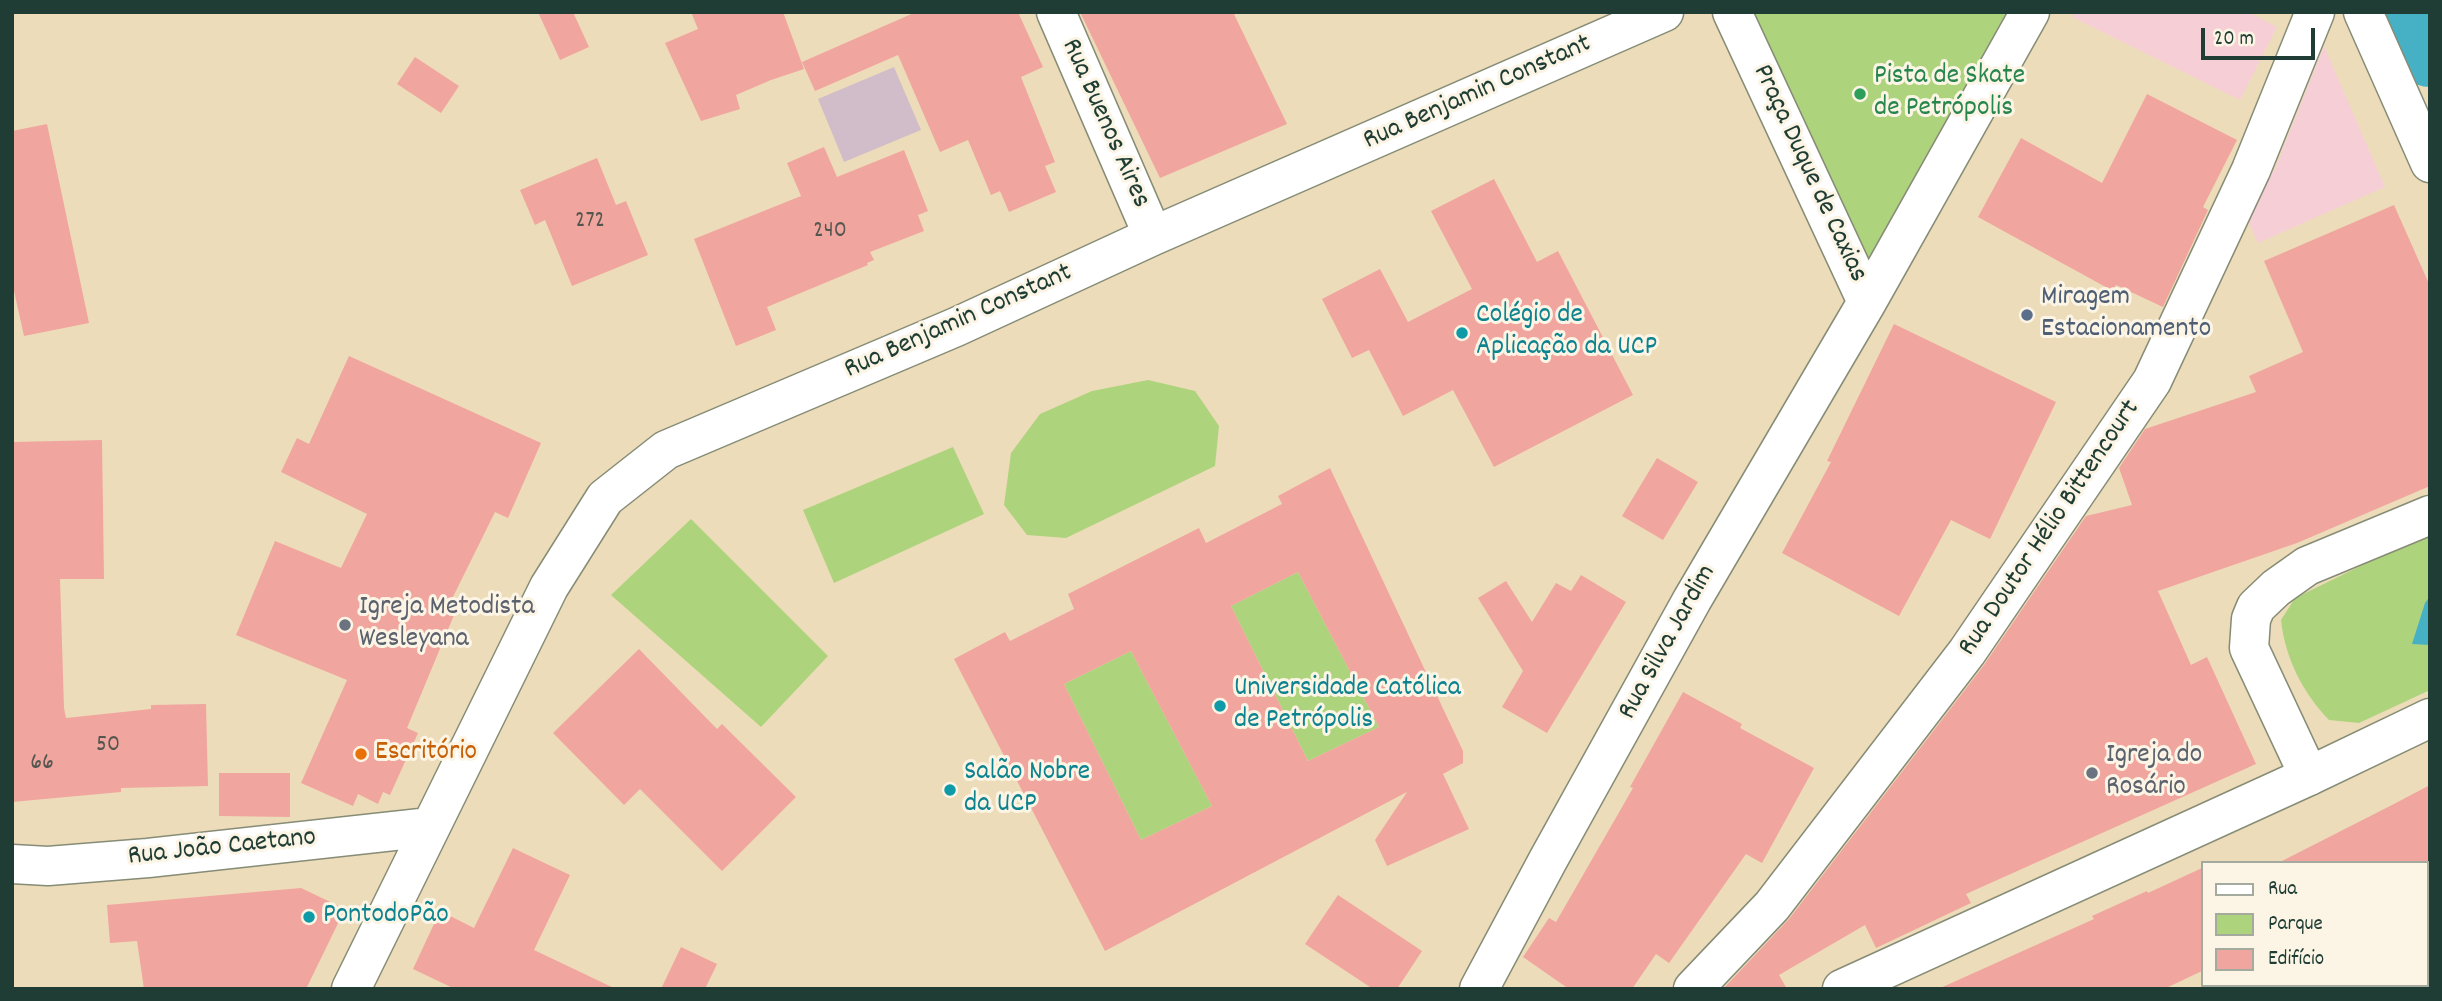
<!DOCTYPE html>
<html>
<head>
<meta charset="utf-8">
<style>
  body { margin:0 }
  #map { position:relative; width:2442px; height:1001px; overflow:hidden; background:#eddcb9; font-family:Dekko,sans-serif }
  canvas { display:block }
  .frame { position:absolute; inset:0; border:14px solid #1f3d34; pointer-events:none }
  .legend { position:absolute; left:2201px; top:861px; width:228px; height:126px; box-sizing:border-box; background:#fcf5e5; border:2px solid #a4ab9e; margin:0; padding:9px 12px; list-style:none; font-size:21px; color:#1f3d34 }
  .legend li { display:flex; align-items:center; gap:14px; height:35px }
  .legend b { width:35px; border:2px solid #a4ab9e }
  .scale { position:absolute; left:2201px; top:28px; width:114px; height:32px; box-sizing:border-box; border:4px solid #1f3d34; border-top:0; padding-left:9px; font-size:21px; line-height:24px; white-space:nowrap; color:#1f3d34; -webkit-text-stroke:5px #fcf5e5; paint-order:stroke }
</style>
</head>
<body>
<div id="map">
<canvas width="2442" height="1001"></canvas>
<div class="frame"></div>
<ul class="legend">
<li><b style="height:9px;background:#fff"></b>Rua</li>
<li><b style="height:19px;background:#aed37d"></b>Parque</li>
<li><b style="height:19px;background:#f1a59f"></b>Edifício</li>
</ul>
<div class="scale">20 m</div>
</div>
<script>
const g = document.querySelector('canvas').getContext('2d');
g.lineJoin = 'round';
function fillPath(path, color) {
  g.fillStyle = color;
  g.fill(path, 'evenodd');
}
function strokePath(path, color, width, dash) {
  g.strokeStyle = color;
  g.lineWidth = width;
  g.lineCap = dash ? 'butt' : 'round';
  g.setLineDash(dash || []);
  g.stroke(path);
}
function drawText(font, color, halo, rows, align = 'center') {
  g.font = font + ' Dekko,sans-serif';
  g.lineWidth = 6;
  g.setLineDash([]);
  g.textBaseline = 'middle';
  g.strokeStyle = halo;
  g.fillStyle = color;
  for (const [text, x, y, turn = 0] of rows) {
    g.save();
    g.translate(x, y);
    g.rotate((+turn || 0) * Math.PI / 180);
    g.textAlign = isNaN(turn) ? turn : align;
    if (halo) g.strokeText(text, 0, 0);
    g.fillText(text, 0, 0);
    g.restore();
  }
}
const built = new Path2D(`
  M2074 12H2248L2277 27 2240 100 2072 17Z
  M2324 46 2385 187 2258 243 2244 212 2259 180 2274 171Z`);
const industrial = new Path2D(`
  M894 67 921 130 844 162 818 99Z`);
const green = new Path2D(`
  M1750 12H2010L1865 272Z
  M1148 380 1195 391 1219 426 1215 466 1066 538 1027 535 1004 505 1011 453 1040 414 1092 391Z
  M953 447 984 514 834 583 803 510Z
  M691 519 828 656 761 727 611 595Z
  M2430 532V690L2359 723 2329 720C2303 693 2285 658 2281 620L2295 598Z
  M1298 572 1379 727 1308 761 1231 606Z
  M1131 651 1212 806 1141 840 1064 684Z`);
const water = new Path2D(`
  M2430 596V645L2412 644 2425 603Z`);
const river = new Path2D(`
  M2413 12 2430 53`);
const building = new Path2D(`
  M538 12H573L589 47 560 60Z
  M691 12H783L804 69 771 80 736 95 740 109 701 121 665 43 698 29Z
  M916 12H1018L1043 67 1021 77 1055 162 1045 166 1056 192 1009 212 1000 191 991 195 968 140 940 152 898 55 815 91 802 62Z
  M1080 12H1233L1287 124 1160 178Z
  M415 57 459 86 441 113 397 84Z
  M2147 94 2237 140 2203 207 2208 210 2163 307 2116 285 2113 291 1978 217 2021 138 2102 183Z
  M47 124 89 323 24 336 12 282V131Z
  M824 147 837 177 904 150 928 211 918 215 924 231 870 252 874 260 867 263 868 265 767 307 776 330 736 346 694 239 801 196 787 163Z
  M597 158 616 205 626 201 648 255 572 286 545 220 535 225 520 190Z
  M1494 179 1537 262 1558 251 1633 395 1494 467 1453 390 1403 416 1369 350 1352 358 1322 299 1380 269 1408 322 1472 289 1431 211Z
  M2394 205 2430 286V486L2297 543 2158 591 2191 665 2207 657 2256 764 1966 894 1971 903 1876 948 1865 925 1779 975 1787 989H1723L1789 919 1984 665 2086 516 2132 505 2119 468 2145 429 2256 392 2249 376 2303 352 2264 261Z
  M1894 324 2056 402 1990 539 1951 520 1899 616 1782 553 1831 462 1827 461Z
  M349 356 541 443 508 518 495 512 446 611 454 615 407 728 418 733 390 795 383 792 378 804 358 794 353 806 301 783 347 680 236 635 275 541 341 568 367 514 281 472 297 438 309 444Z
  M102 440 104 579H60L64 708 66 718 151 709V705L206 704 208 786 121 788V792L12 802V711L14 710 12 442Z
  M1657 458 1698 482 1663 540 1622 516Z
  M1330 468 1463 751V763L1443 774 1469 829 1387 866 1375 840 1407 792 1105 951 954 659 1005 632 1010 641 1074 609 1068 594 1199 528 1206 543 1282 504 1278 496ZM1298 572 1379 727 1308 761 1231 606ZM1131 651 1212 806 1141 840 1064 684Z
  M1581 575 1626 602 1547 733 1502 707 1523 671 1478 598 1506 581 1532 622 1556 583 1571 591Z
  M639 649 717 729 722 724 796 797 722 871 640 789 624 805 553 733Z
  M1683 692 1742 724 1740 728 1814 768 1762 863 1746 854 1669 963 1656 954 1632 989H1569L1523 957 1549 918 1556 922 1633 788 1630 787Z
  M219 773H290V817L219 816Z
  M2430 785V863H2278L2392 805Z
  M513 848 570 875 534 950 616 989H455L413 969 440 911 474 928Z
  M2202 868V971L2164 989H1938L2094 919 2092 916 2147 891 2148 893Z
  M301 888 345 909 306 989H144L137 941 110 943 107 905Z
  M1338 895 1422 951 1397 989H1373L1305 944Z
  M681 947 717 964 705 989H661Z`);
const street = new Path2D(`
  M1056 12 1153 236
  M2309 776 2249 648 2251 619 2256 607 2276 588 2307 566 2430 515
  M12 864 48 866 148 858 430 827
  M351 989 549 587 605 498 666 450 956 327 1153 236 1664 12
  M1693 989 1772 906 1967 652 2152 381 2251 170 2315 12`);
const secondary = new Path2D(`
  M1732 12 1867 302
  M2363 12 2430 163
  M1479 989 1548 860 1692 600 1867 302 2030 12
  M1842 989 2309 776 2430 718`);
const markers = [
  [1860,94,7,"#2e9e5b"],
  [2027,315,7,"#5c6f8a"],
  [1462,333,7,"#0f9aa8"],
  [345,625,7,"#6b7280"],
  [1220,706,7,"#0f9aa8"],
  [361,754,7,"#e8710a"],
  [2092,773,7,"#6b7280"],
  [950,790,7,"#0f9aa8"],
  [309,917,7,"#0f9aa8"]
];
const numberNames = [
  ["272",590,223],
  ["240",830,233],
  ["50",108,747],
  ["66",42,765]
];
const leisureNames = [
  ["Pista de Skate",1874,78],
  ["de Petrópolis",1874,110]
];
const streetNames = [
  ["Rua Benjamin Constant",1478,94,-24],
  ["Rua Buenos Aires",1104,124,66],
  ["Praça Duque de Caxias",1808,174,65],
  ["Rua Benjamin Constant",959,323,-24],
  ["Rua Doutor Hélio Bittencourt",2051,529,-56],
  ["Rua Silva Jardim",1669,643,-61],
  ["Rua João Caetano",222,849,-6]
];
const serviceNames = [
  ["Miragem",2041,299],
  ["Estacionamento",2041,331]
];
const cultureNames = [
  ["Colégio de",1476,317],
  ["Aplicação da UCP",1476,349],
  ["Universidade Católica",1234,690],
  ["de Petrópolis",1234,722],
  ["Salão Nobre",964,774],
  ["da UCP",964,806],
  ["PontodoPão",323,917]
];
const worshipNames = [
  ["Igreja Metodista",359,609],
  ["Wesleyana",359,641],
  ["Igreja do",2106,757],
  ["Rosário",2106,789]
];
const foodNames = [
  ["Escritório",375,754]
];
fillPath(built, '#f6cfd6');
fillPath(industrial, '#d1bdc9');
fillPath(green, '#aed37d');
fillPath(water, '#46b1c5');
strokePath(river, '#46b1c5', 68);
fillPath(building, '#f1a59f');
strokePath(street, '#868c76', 41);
strokePath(secondary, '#868c76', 41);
strokePath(street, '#fff', 38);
strokePath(secondary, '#fff', 38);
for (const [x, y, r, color] of markers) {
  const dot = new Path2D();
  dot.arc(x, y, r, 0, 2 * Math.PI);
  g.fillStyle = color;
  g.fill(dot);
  strokePath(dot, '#fcf5e5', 2.5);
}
drawText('24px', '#54574f', null, numberNames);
drawText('28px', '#27864d', '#fcf5e5', leisureNames, 'left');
drawText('28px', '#1f3d34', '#fcf5e5', streetNames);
drawText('28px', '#4e5e75', '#fcf5e5', serviceNames, 'left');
drawText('28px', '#0d838f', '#fcf5e5', cultureNames, 'left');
drawText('28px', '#5b616d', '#fcf5e5', worshipNames, 'left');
drawText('28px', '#c56008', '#fcf5e5', foodNames, 'left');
</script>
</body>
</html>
